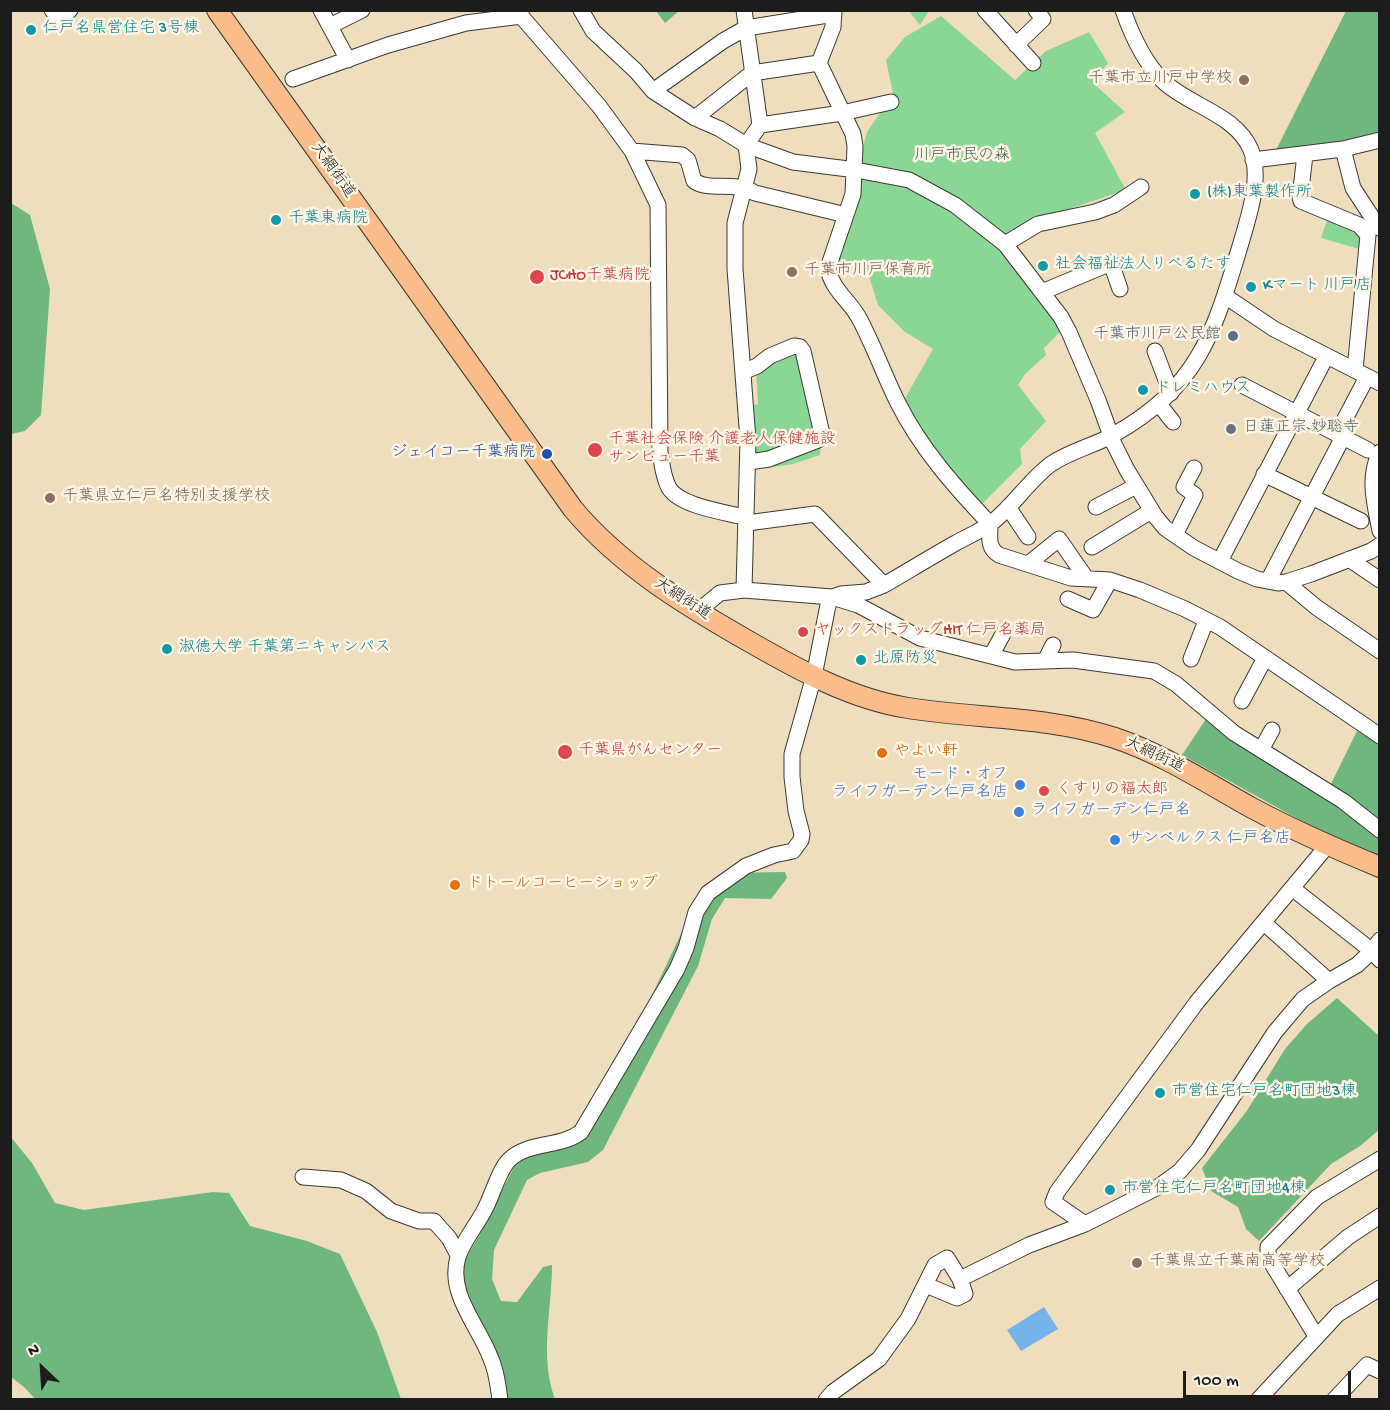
<!DOCTYPE html>
<html>
<head>
<meta charset="utf-8">
<style>
  body { margin:0 }
  #map { position:relative; width:1390px; height:1410px; overflow:hidden; background:#efdebd; font-family:"Gochi Hand",sans-serif }
  canvas { display:block }
  .frame { position:absolute; inset:0; border:12px solid #1c1c1c; pointer-events:none }
  .north { position:absolute; left:12px; top:1338px; width:60px; height:60px; -webkit-text-stroke:4px #fcf5e5; paint-order:stroke; rotate:335deg; font-size:16px; font-weight:700; line-height:24px; text-align:center; color:#1c1c1c }
  .north::after { content:''; display:block; margin:auto; width:21px; height:27px; background:#1c1c1c; clip-path:polygon(50% 0,100% 100%,50% 72%,0 100%) }
  .scale { position:absolute; left:1183px; top:1371px; width:168px; height:27px; box-sizing:border-box; border:3px solid #1c1c1c; border-top:0; padding-left:8px; font-size:18px; line-height:21px; white-space:nowrap; color:#1c1c1c; -webkit-text-stroke:4px #fcf5e5; paint-order:stroke }
</style>
</head>
<body>
<div id="map">
<canvas width="1390" height="1410"></canvas>
<div class="frame"></div>
<div class="north">N</div>
<div class="scale">100 m</div>
</div>
<script>
const g = document.querySelector('canvas').getContext('2d');
g.lineJoin = 'round';
function fillPath(path, color) {
  g.fillStyle = color;
  g.fill(path, 'evenodd');
}
function strokePath(path, color, width, dash) {
  g.strokeStyle = color;
  g.lineWidth = width;
  g.lineCap = dash ? 'butt' : 'round';
  g.setLineDash(dash || []);
  g.stroke(path);
}
function drawText(font, color, halo, rows, align = 'center') {
  g.font = font + ' "Gochi Hand","Klee One",sans-serif';
  g.lineWidth = 5;
  g.setLineDash([]);
  g.textBaseline = 'middle';
  g.strokeStyle = halo;
  g.fillStyle = color;
  for (const [text, x, y, turn = 0] of rows) {
    g.save();
    g.translate(x, y);
    g.rotate((+turn || 0) * Math.PI / 180);
    g.textAlign = isNaN(turn) ? turn : align;
    if (halo) g.strokeText(text, 0, 0);
    g.fillText(text, 0, 0);
    g.restore();
  }
}
const green = new Path2D(`
  M909 11H908H929L920 25Z
  M941 16 1015 80 1046 51 1089 32 1108 63 1093 83 1125 112 1095 133 1126 190 1042 218 1000 243 1062 330 1044 348 1046 355 1025 374 1018 385 1046 421 1020 449 1022 464 979 507 948 474 904 400 933 349 905 332 878 305 864 260 831 270 867 132 893 94 886 60 905 37Z
  M1327 220 1359 231 1362 237 1359 249 1321 238Z
  M795 351 815 434 768 452 755 454 751 406 758 404 756 370Z
  M821 441 820 455 793 464 772 467 770 461Z`);
const forest = new Path2D(`
  M656 11H679L665 23Z
  M1346 11H1379V135L1334 145 1275 152Z
  M11 203 30 215 50 289 41 415 25 431 11 434Z
  M1208 716 1379 835V859L1338 841 1182 755Z
  M1357 731 1379 744V824L1329 788Z
  M785 872 787 878 771 899 725 898 712 919 698 966 603 1150 588 1162 540 1173 527 1180 494 1250 492 1279 501 1301 517 1302 543 1267 552 1265C552 1310 539 1356 555 1399H505L456 1275 480 1234 517 1161 548 1151 590 1126 697 900 722 873Z
  M1337 998 1379 1036V1130L1360 1146 1331 1164 1259 1241 1246 1229 1238 1207 1211 1191 1202 1168 1246 1112 1285 1049 1307 1024Z
  M10 1136 32 1163 55 1203 84 1210 213 1192 229 1193 250 1226 307 1241 340 1254 377 1332 401 1399H35L24 1387 11 1377Z`);
const water = new Path2D(`
  M1044 1307 1058 1329 1021 1351 1007 1330Z`);
const minor = new Path2D(`
  M52 10 59 20 70 10
  M321 10 348 60
  M521 10V16L599 106 632 151 658 205 660 452C662 464 663 477 669 488 681 507 726 512 747 518
  M581 10 593 31 636 71 653 91 695 118 720 129 746 145 793 162 856 170 909 180 955 205 1005 244 1061 317 1069 332 1098 400 1114 444 1127 470 1155 516 1165 528 1175 535 1194 548 1238 571 1257 579 1278 583 1286 582 1311 574 1371 551 1380 545
  M744 10 760 125
  M834 10 833 27 819 63 853 134 855 146 853 194 828 268C831 289 850 301 859 318 874 346 884 375 898 403 921 449 955 487 990 524 990 537 987 548 999 555L1071 578 1110 580 1140 590 1185 609 1220 627 1380 736
  M985 10 1033 63
  M330 26 362 10
  M1016 45 1043 19 1036 10
  M293 79 388 45 466 23 521 16
  M653 91 723 41 746 28 834 14
  M695 118 752 73 819 63
  M1343 149 1353 188 1379 228
  M632 151 682 155 688 160 694 181C711 192 734 180 755 193L846 215
  M1305 155 1300 197 1301 201 1359 225 1368 235 1355 370
  M1253 160 1343 149 1380 140
  M1005 244 1038 224 1095 212 1114 205 1141 187
  M1042 292 1111 263 1120 289
  M1225 296 1274 329 1380 383
  M1155 351 1171 393
  M743 372 757 366 770 356 794 346 800 347 803 351 822 434 818 440 769 459 749 462
  M1242 385 1368 450
  M1159 404 1173 422
  M1337 434 1367 377
  M1380 452C1367 478 1375 504 1380 531
  M1264 474 1361 521
  M1008 507 1028 537
  M1096 507 1136 486
  M747 523 815 514 884 585
  M1175 535 1195 495 1184 487 1194 468
  M1092 547 1151 511
  M1349 559 1380 580
  M1220 561 1326 357
  M1028 564 1059 539 1086 578
  M1268 581 1343 437
  M1286 582 1316 607 1380 651
  M744 590 748 440 735 269V223L749 169 746 145 760 125 842 113 891 102
  M1068 599 1093 610 1110 580
  M698 611 720 593 744 590 832 597 858 605 920 638 1015 662 1073 660 1154 671 1176 684 1234 733 1343 801 1380 830
  M991 656 1003 634
  M1191 659 1206 621
  M1045 661 1053 645
  M1242 701 1265 658
  M1261 750 1272 730
  M1292 888 1372 951 1380 960
  M1264 923 1329 981
  M303 1177 341 1180 366 1191 391 1211 419 1221H434L449 1238 458 1255
  M1085 1224 1053 1202 1057 1192 1197 1002 1327 846
  M960 1279 1029 1245 1085 1224 1158 1187 1180 1171 1198 1150 1275 1032 1303 999 1329 981 1357 965 1372 951 1380 940
  M1287 1289 1348 1237 1380 1216
  M1316 1336 1268 1257V1247L1317 1197 1380 1159
  M500 1400C498 1386 497 1372 491 1359 479 1326 447 1294 458 1257 463 1241 477 1225 485 1209 492 1196 499 1170 509 1160 528 1141 560 1148 581 1132L677 969 686 948 696 912 708 893 746 866 774 855 793 851 801 840 802 834 796 811 792 777V754L814 676 828 605 832 597 841 594 866 592 884 585C908 571 931 557 954 544 966 537 979 532 990 524 1013 507 1028 481 1051 464 1070 451 1093 446 1113 435 1200 386 1214 332 1241 243 1249 215 1262 178 1251 150 1236 114 1189 106 1163 81 1144 62 1132 36 1123 10
  M826 1400 833 1392 879 1359 908 1319 935 1265 947 1258 960 1279 965 1294 957 1298 926 1285
  M1258 1400 1338 1314 1380 1288
  M1334 1400 1367 1365 1380 1371`);
const major = new Path2D(`
  M217 10 573 509C621 566 685 605 750 642 799 670 851 699 908 708 976 719 1049 716 1115 738 1163 754 1207 783 1252 808 1293 830 1336 849 1380 867`);
const markers = [
  [31,30,6,"#0f9aa8"],
  [1244,80,6,"#8d6e63"],
  [1195,194,6,"#0f9aa8"],
  [276,220,6,"#0f9aa8"],
  [1043,266,6,"#0f9aa8"],
  [792,272,6,"#8d6e63"],
  [537,277,8,"#e0444e"],
  [1251,287,6,"#0f9aa8"],
  [1233,336,6,"#5c6f8a"],
  [1143,390,6,"#0f9aa8"],
  [1231,429,6,"#6b7280"],
  [595,450,8,"#e0444e"],
  [547,454,6,"#1a4fb4"],
  [50,498,6,"#8d6e63"],
  [803,632,6,"#e0444e"],
  [167,649,6,"#0f9aa8"],
  [861,660,6,"#0f9aa8"],
  [565,752,8,"#e0444e"],
  [882,753,6,"#e8710a"],
  [1020,785,6,"#3f7fe0"],
  [1044,791,6,"#e0444e"],
  [1019,812,6,"#3f7fe0"],
  [1115,840,6,"#3f7fe0"],
  [455,885,6,"#e8710a"],
  [1160,1093,6,"#0f9aa8"],
  [1110,1190,6,"#0f9aa8"],
  [1137,1263,6,"#8d6e63"]
];
const cultureNames = [
  ["仁戸名県営住宅 3号棟",43,30],
  ["(株)東葉製作所",1207,194],
  ["千葉東病院",288,220],
  ["社会福祉法人りべるたす",1055,266],
  ["Kマート 川戸店",1263,287],
  ["ドレミハウス",1155,390],
  ["淑徳大学 千葉第ニキャンパス",179,649],
  ["北原防災",873,660],
  ["市営住宅仁戸名町団地3棟",1172,1093],
  ["市営住宅仁戸名町団地4棟",1122,1190]
];
const educationNames = [
  ["千葉市立川戸中学校",1232,80,"right"],
  ["千葉市川戸保育所",804,272],
  ["千葉県立仁戸名特別支援学校",62,498],
  ["千葉県立千葉南高等学校",1149,1263]
];
const parkNames = [
  ["川戸市民の森",962,157]
];
const streetNames = [
  ["大網街道",332,171,55],
  ["大網街道",682,600,33],
  ["大網街道",1154,756,25]
];
const healthNames = [
  ["JCHO千葉病院",550,277],
  ["千葉社会保険 介護老人保健施設",608,441],
  ["サンビュー千葉",608,459],
  ["ヤックスドラッグHIT 仁戸名薬局",815,632],
  ["千葉県がんセンター",578,752],
  ["くすりの福太郎",1056,791]
];
const serviceNames = [
  ["千葉市川戸公民館",1221,336]
];
const worshipNames = [
  ["日蓮正宗 妙聡寺",1243,429]
];
const transitNames = [
  ["ジェイコー千葉病院",535,454]
];
const foodNames = [
  ["やよい軒",894,753],
  ["ドトールコーヒーショップ",467,885]
];
const shopNames = [
  ["モード・オフ",1008,776,"right"],
  ["ライフガーデン仁戸名店",1008,794,"right"],
  ["ライフガーデン仁戸名",1031,812],
  ["サンベルクス 仁戸名店",1127,840]
];
fillPath(green, '#8ad694');
fillPath(forest, '#6fb77e');
fillPath(water, '#75b4e8');
strokePath(minor, '#3c3934', 17);
strokePath(major, '#3c3934', 22);
strokePath(minor, '#fff', 15);
strokePath(major, '#fabc8b', 20);
for (const [x, y, r, color] of markers) {
  const dot = new Path2D();
  dot.arc(x, y, r, 0, 2 * Math.PI);
  g.fillStyle = color;
  g.fill(dot);
  strokePath(dot, '#fcf5e5', 2);
}
drawText('16px', '#0d838f', '#fcf5e5', cultureNames, 'left');
drawText('16px', '#785e54', '#fcf5e5', educationNames, 'left');
drawText('16px', '#425d46', '#fcf5e5', parkNames);
drawText('16px', '#1c1c1c', '#fcf5e5', streetNames);
drawText('16px', '#be3a42', '#fcf5e5', healthNames, 'left');
drawText('16px', '#4e5e75', '#fcf5e5', serviceNames, 'right');
drawText('16px', '#5b616d', '#fcf5e5', worshipNames, 'left');
drawText('16px', '#164399', '#fcf5e5', transitNames, 'right');
drawText('16px', '#c56008', '#fcf5e5', foodNames, 'left');
drawText('16px', '#366cbe', '#fcf5e5', shopNames, 'left');
</script>
</body>
</html>
